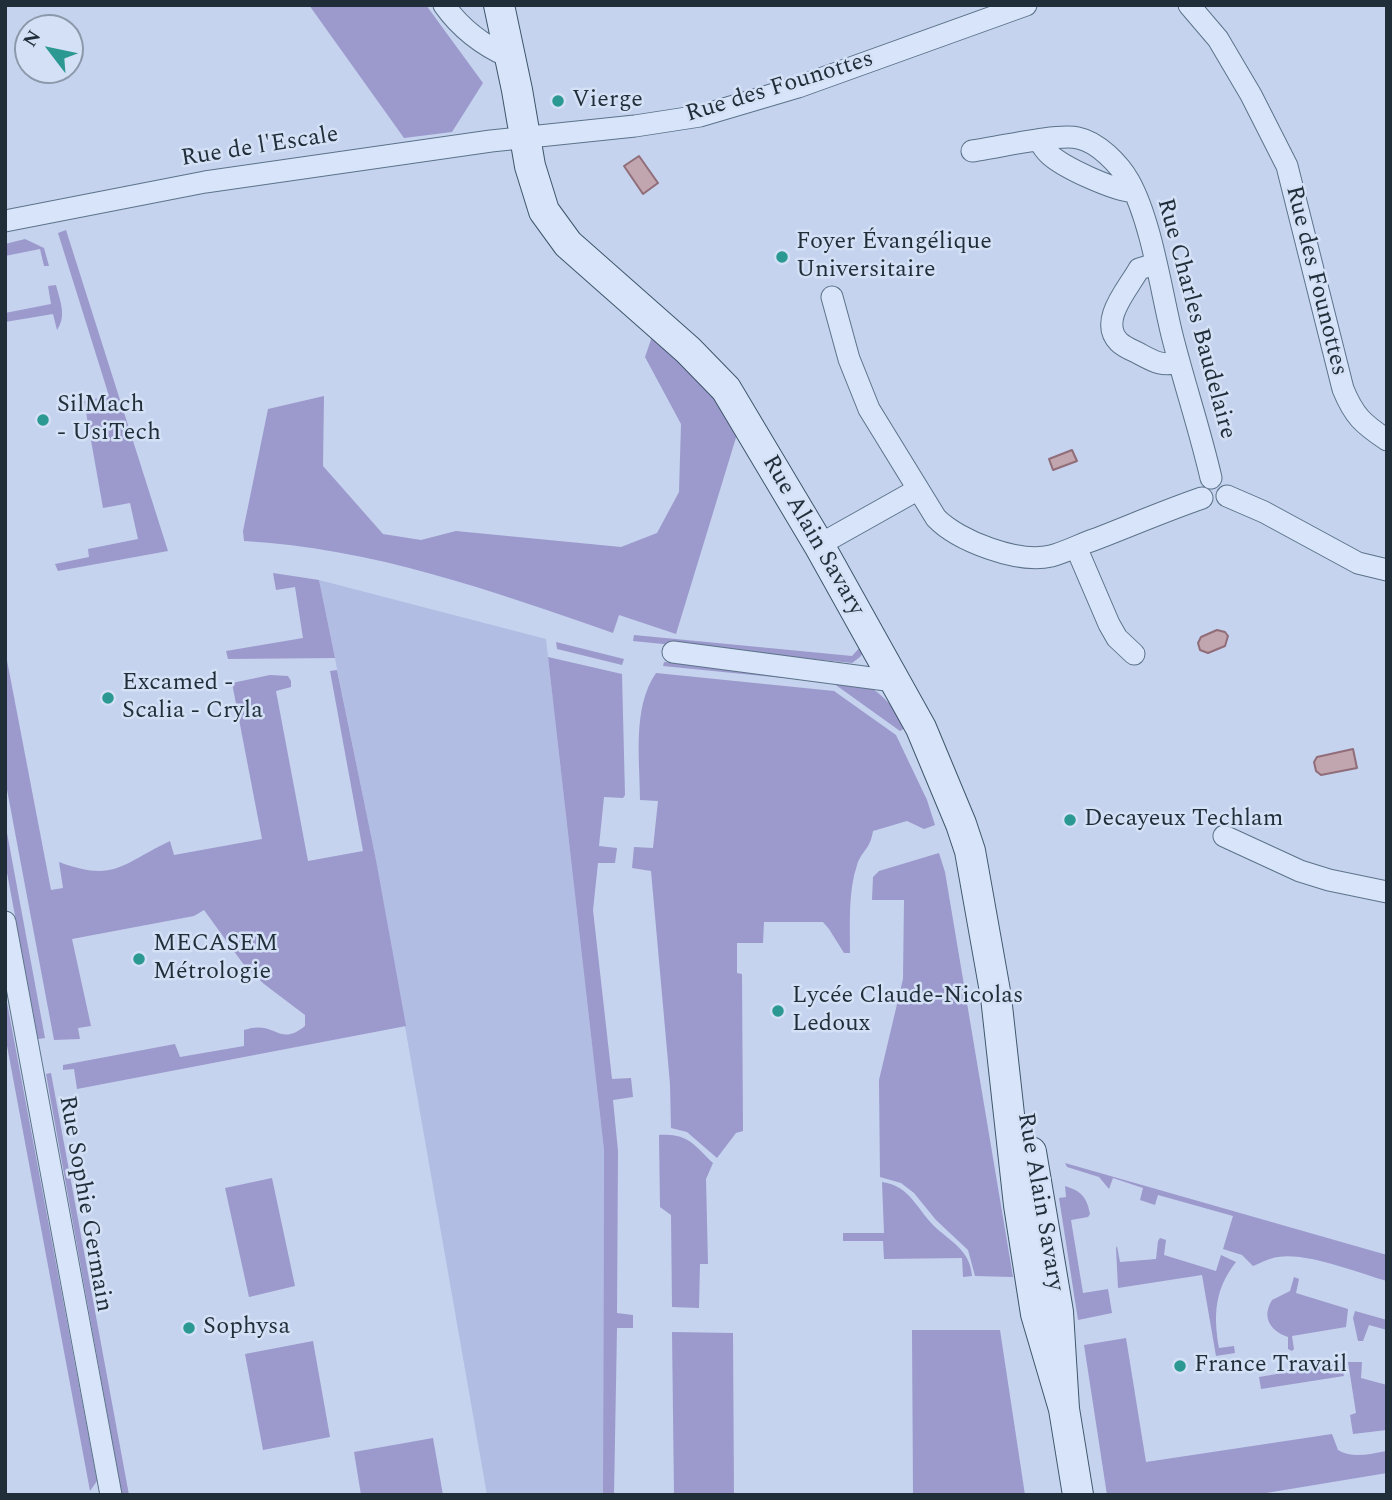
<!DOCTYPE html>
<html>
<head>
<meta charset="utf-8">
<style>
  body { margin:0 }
  #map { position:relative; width:1392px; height:1500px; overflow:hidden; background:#c5d3ee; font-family:Spectral,serif }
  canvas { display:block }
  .frame { position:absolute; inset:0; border:7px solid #1f2e39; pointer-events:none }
  .north { position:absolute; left:14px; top:14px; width:70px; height:70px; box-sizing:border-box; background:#d4e0f5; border:2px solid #8c99aa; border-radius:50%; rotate:302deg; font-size:19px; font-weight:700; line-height:28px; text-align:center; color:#1f2e39 }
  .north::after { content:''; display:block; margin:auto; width:24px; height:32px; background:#2b9891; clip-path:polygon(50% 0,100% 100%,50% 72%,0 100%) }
</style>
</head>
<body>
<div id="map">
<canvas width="1392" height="1500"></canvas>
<div class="frame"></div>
<div class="north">N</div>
</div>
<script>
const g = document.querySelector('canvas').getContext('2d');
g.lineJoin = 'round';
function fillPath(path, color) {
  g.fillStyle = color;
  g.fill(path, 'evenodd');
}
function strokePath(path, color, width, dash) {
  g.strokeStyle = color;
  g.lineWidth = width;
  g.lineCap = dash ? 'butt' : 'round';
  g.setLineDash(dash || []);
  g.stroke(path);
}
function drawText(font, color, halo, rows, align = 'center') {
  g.font = font + ' Spectral,serif';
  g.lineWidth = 5;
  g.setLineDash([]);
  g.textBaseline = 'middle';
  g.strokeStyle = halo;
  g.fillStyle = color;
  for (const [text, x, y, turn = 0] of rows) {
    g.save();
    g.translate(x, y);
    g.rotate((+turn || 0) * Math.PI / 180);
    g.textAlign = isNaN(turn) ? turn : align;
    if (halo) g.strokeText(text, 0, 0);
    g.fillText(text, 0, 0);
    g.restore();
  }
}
const farmland = new Path2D(`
  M319 580 546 639 604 1150 603 1495H487L376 861Z`);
const green = new Path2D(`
  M309 5H426L483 83 452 132 404 138Z
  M66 230 168 551 58 571 55 564 89 557 88 549 138 539 130 503 103 508 84 401 109 396 58 233Z
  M25 239 44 248 49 266H44L40 249 5 256V244Z
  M56 285C60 301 67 316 57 330L53 314 5 322V313L51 304 48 286Z
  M654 331 690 364 738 431 676 634 619 615 613 633C493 591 372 548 244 541L243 531 268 409 324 396 323 466 383 534 421 540 456 531 621 547 657 533 679 492 681 424 645 357Z
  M273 573 319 580 335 658 228 659 226 651 303 638 295 587 276 590Z
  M634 635 852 656 862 645 864 651 860 657 852 663 633 641Z
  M556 642 624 659 622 665 557 649Z
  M5 650 51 890 63 888 59 862C115 883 123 863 170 841L174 855 262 839 232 683 270 675 288 676 291 681V687L276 691 308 861 363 851 330 671 337 670 376 860 406 1026 77 1089 74 1069 63 1070V1065L175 1044 180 1057 244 1046V1030C276 1019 278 1048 305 1026V1015L264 984 244 965 204 910 194 916 72 939 91 1026 78 1028 80 1039 54 1040 5 779Z
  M548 657 622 674 625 795 623 798 604 797 599 846 617 848 615 863H598L593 910 612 1079 631 1078 633 1097 613 1100 618 1151 617 1313 633 1315V1328H617L614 1495H603L604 1150Z
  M664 662 856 679C879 690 893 705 907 727L900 731 833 683 663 666Z
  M656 673 834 691 896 735 927 800 935 825 924 829 907 821 873 831C870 850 862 850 857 865 848 892 850 924 850 953H844L829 929 823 922H764L763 943H737V973L742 974 743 1131 736 1133 717 1158 687 1132 671 1128 670 1084 651 871 632 868 634 847 653 848 658 801 640 800C640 759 632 708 656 673Z
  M5 822 45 1038 38 1039 5 862Z
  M939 853 945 872 1013 1277 975 1276 968 1250 936 1220 914 1193 901 1183 880 1177 879 1080 903 979 904 900H872L873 877 879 871Z
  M5 992 97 1481 90 1491 5 1035Z
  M51 1073 129 1495H122L46 1074Z
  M659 1135C688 1133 694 1145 713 1163L706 1179 708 1264H700L699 1308 672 1307 671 1215 660 1207Z
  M1065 1163 1387 1255V1281C1358 1273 1307 1252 1278 1257 1269 1258 1261 1263 1253 1266L1242 1255 1223 1249 1233 1216 1158 1195 1155 1205 1140 1200 1143 1188 1113 1178 1109 1189 1099 1177 1067 1167Z
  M272 1178 295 1286 249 1297 225 1188Z
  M882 1182C910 1186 916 1208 934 1226 951 1242 970 1250 972 1276L963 1277 962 1258 884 1259 883 1241H843V1233H884Z
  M1065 1186C1081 1191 1087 1197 1090 1214L1088 1217 1071 1220 1083 1293 1108 1289 1112 1313 1078 1320 1059 1198 1066 1197Z
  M1160 1238 1166 1240 1164 1255 1216 1271 1221 1255 1236 1262C1215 1289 1213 1314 1219 1348L1234 1346 1235 1353 1216 1356 1202 1275 1118 1288 1116 1248 1117 1246 1120 1262 1156 1259 1158 1241Z
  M1294 1277 1299 1279 1296 1293 1348 1309 1346 1327 1292 1336 1294 1349 1292 1351 1288 1349V1337C1271 1331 1261 1318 1272 1300L1290 1291Z
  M1355 1311 1387 1320V1330L1369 1325 1363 1341H1358L1353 1318Z
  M912 1330H1000L1025 1495H913Z
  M672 1332 733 1333 734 1495H674Z
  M1126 1338 1146 1462 1332 1434 1338 1450C1353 1459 1369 1454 1387 1451V1473L1254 1495H1107L1084 1345Z
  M313 1341 330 1437 263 1450 245 1354Z
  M1348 1362H1362L1361 1378 1387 1385V1430L1353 1434 1350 1415 1356 1413Z
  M1341 1363 1344 1376 1261 1389 1259 1377Z
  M433 1438 443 1495H361L354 1452Z`);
const water = new Path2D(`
  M639 156 658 183 643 194 624 166Z
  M1072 450 1077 461 1053 470 1049 459Z
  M1217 630 1225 632 1228 636 1225 646 1208 653 1200 650 1198 643 1201 637Z
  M1353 749 1357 768 1321 775 1316 771 1314 762 1317 757Z`);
const street = new Path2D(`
  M444 5C461 29 482 45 509 57
  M1189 5 1218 39 1251 95 1287 166 1343 389C1354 416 1363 424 1387 440
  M1039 141C1042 145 1045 151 1049 154 1064 168 1113 190 1134 192
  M972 151C996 148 1057 133 1078 138 1098 142 1119 164 1129 181 1151 220 1161 290 1172 335 1184 383 1200 430 1211 478
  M5 221 205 182 491 141 635 126 700 116 798 87 1026 5
  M1155 264 1139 269C1128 289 1098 321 1119 342 1124 347 1132 350 1138 353 1153 361 1162 367 1179 362
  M832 297 849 359 869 409 936 518C958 541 1019 564 1051 556 1066 552 1081 544 1096 539 1132 525 1167 510 1202 498
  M1227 496 1264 512 1358 563 1387 570
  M819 545 917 490
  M1076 547 1109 624 1117 638 1134 654
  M673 652 894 681
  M1224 836 1300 871 1329 880 1387 892
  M5 922 111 1495`);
const secondary = new Path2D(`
  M499 5 517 90 530 166 544 211 568 244 688 350 726 389 819 545 921 728 961 824 970 851 996 997 1019 1205 1036 1314 1064 1409
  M1031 1152 1058 1312 1064 1409 1078 1495`);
const markers = [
  [558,101,7,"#2b9891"],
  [782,257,7,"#2b9891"],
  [43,420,7,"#2b9891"],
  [108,698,7,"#2b9891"],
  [1070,820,7,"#2b9891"],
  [139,959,7,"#2b9891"],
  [778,1011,7,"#2b9891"],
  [189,1328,7,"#2b9891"],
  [1180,1366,7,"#2b9891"]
];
const streetNames = [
  ["Rue des Founottes",780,88,-17],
  ["Rue de l'Escale",260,148,-9],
  ["Rue des Founottes",1315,281,76],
  ["Rue Charles Baudelaire",1195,319,75],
  ["Rue Alain Savary",812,536,60],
  ["Rue Alain Savary",1039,1202,80],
  ["Rue Sophie Germain",84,1204,80]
];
const poiNames = [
  ["Vierge",572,101],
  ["Foyer Évangélique",796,243],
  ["Universitaire",796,271],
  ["SilMach",57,406],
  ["- UsiTech",57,434],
  ["Excamed -",122,684],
  ["Scalia - Cryla",122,712],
  ["Decayeux Techlam",1084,820],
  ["MECASEM",153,945],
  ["Métrologie",153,973],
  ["Lycée Claude-Nicolas",792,997],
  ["Ledoux",792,1025],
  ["Sophysa",203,1328],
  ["France Travail",1194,1366]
];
fillPath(farmland, '#b2bde4');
fillPath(green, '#9c99cc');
fillPath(water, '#c1a6b0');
strokePath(water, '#906d78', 2);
strokePath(street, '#5b7389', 23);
strokePath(secondary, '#3e576b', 32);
strokePath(street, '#d8e4f9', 21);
strokePath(secondary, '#d8e4f9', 30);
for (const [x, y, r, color] of markers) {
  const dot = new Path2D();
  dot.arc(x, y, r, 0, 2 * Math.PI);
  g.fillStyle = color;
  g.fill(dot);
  strokePath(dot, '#d4e0f5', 2.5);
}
drawText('24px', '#1f2e39', '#d4e0f5', streetNames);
drawText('24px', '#1f2e39', '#d4e0f5', poiNames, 'left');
</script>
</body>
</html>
